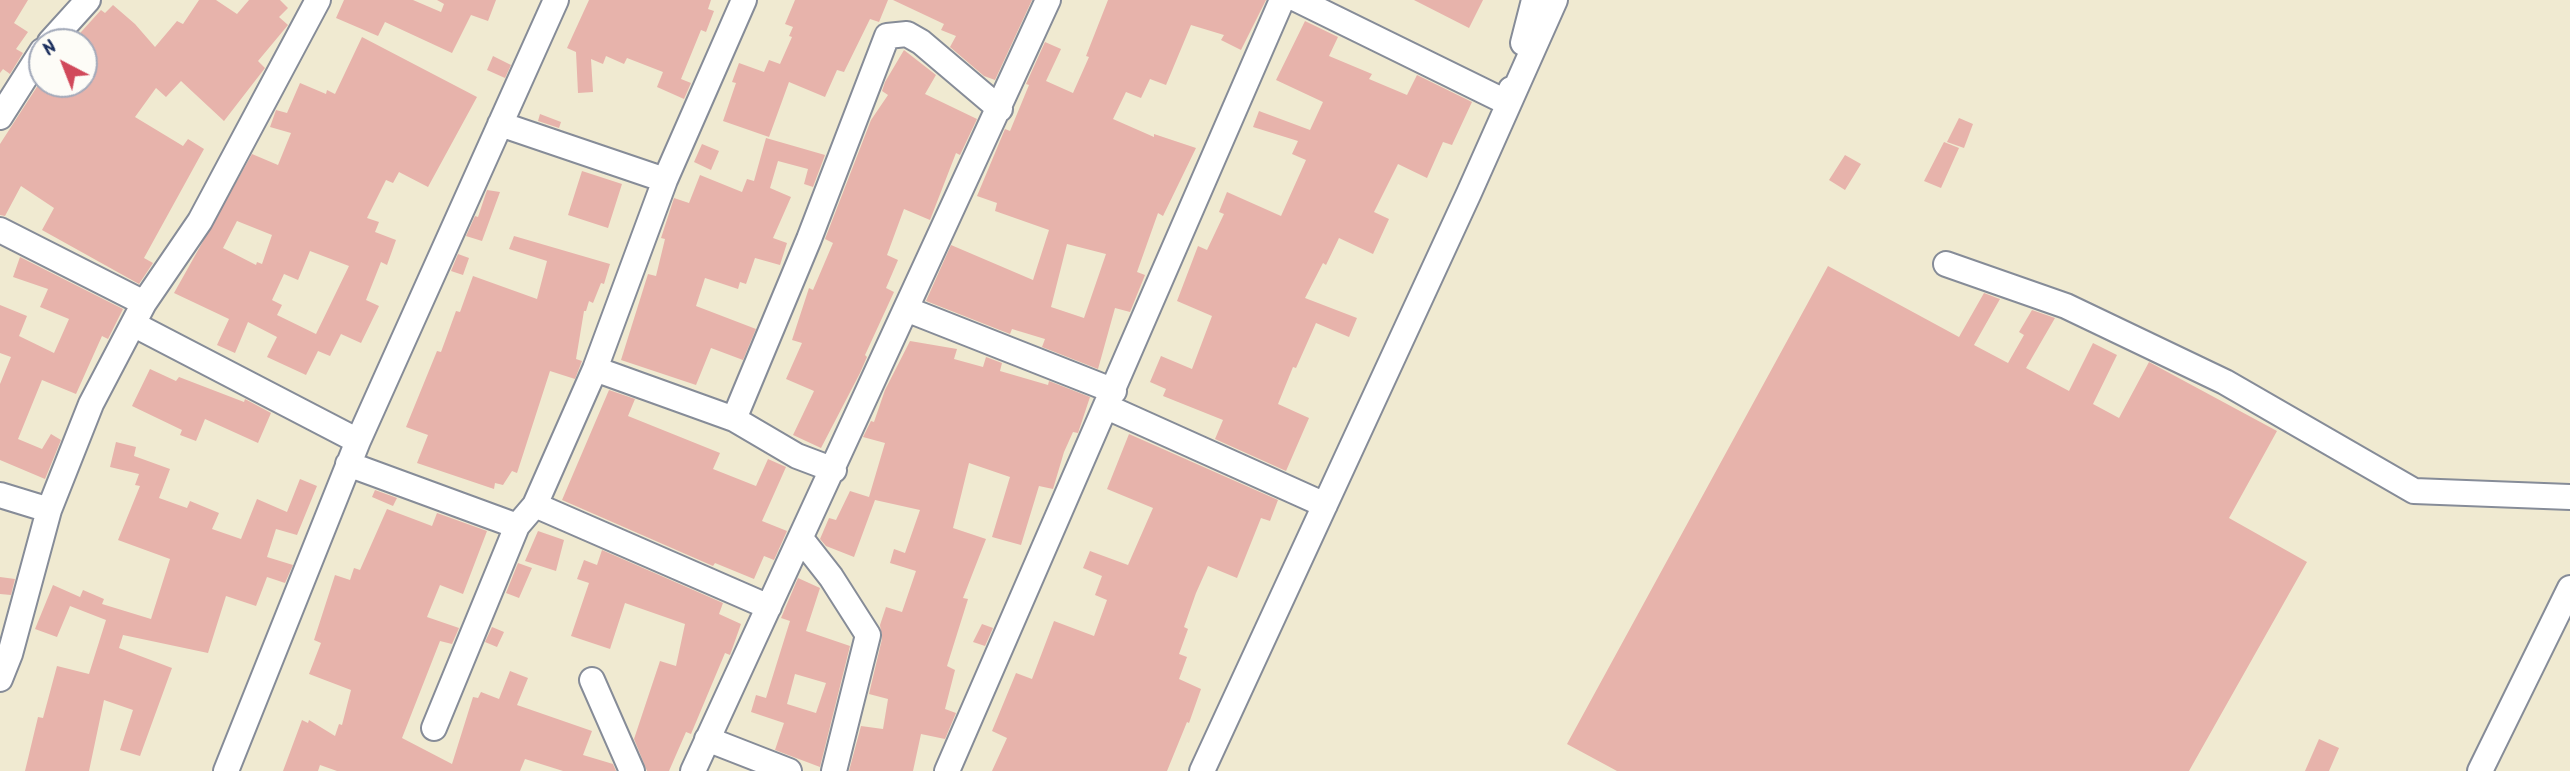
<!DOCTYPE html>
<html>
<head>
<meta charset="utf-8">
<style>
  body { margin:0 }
  #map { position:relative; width:2570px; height:771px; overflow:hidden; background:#f0ead1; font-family:Kalam,sans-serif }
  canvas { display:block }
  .north { position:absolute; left:28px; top:28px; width:70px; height:70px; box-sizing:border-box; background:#fdfcf7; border:2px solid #a3aaba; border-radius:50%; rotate:318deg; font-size:19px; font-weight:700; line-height:28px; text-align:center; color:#1b2f5e }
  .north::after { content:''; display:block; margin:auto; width:24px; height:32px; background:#d1495b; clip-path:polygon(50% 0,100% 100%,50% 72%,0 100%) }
</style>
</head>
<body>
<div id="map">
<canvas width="2570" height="771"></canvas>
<div class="north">N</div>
</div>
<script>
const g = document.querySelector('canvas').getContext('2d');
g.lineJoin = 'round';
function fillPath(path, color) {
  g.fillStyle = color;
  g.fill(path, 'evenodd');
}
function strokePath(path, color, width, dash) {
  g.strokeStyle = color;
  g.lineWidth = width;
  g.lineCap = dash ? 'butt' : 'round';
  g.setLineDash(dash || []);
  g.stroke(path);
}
const building = new Path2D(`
  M0 0H28L14 23 28 32 16 49 23 53 10 74 3 69 0 73Z
  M199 0H216L237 14 249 0H280L288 8 279 17 288 25 258 61 265 68 224 121 181 81 166 97 156 88 135 117 183 146 188 139 204 149 144 258 153 263 139 284 42 230 54 208 21 186 5 216 0 215V144L42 79V84H84V42H72L101 10 105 13 113 5 135 24 155 47 177 21 183 24Z
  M344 0H413L441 12 444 4 437 0H496L488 21 471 15 452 53 385 22 378 36 336 18Z
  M589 0H711L708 9 714 11 706 32 701 30 681 79 691 83 684 99 657 87 663 72 627 58 624 64 606 56 603 64 591 59 593 92 578 93 576 52 567 48Z
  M795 0H888L879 22 870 19 844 72 837 70 825 97 789 82 769 137 723 121 736 83 732 82 739 63 764 72 769 60 780 64 792 37 789 36 793 27 785 24Z
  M893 0H1032L995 80 984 76 950 47 956 36 941 30 944 24Z
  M1108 0H1266L1241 50 1221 40 1224 35 1191 25 1166 85 1150 79 1141 98 1126 92 1113 119 1154 137V134L1196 148 1163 216 1158 213 1137 272 1145 275 1130 312 1115 308 1098 369 1042 347 1045 339 1012 329 1010 334 926 301 951 245 1033 280 1049 230 995 211 997 203 977 196 1005 129 1010 131 1029 85 1026 84 1045 42 1061 49 1046 81 1073 93 1089 57 1086 56ZM1067 244 1106 254 1084 318 1051 307Z
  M1414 0H1483L1469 28Z
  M1305 21 1338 37 1329 56 1372 74 1369 79 1407 95 1417 75 1472 102 1452 145 1443 142 1427 178 1398 164 1374 212 1389 219 1373 254 1339 238 1326 265 1323 263 1305 298 1357 318 1349 337 1316 323 1296 368 1293 367 1278 404 1309 418 1286 471 1215 439 1223 420 1163 396 1166 389 1150 382 1161 356 1192 369 1212 316 1177 301 1198 246 1207 250 1224 214 1219 212 1227 192 1281 216 1306 160 1292 154 1298 141 1253 127 1259 111 1310 130 1323 102 1276 80Z
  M362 37 477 97 428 187 399 172 393 183 386 180 367 218 379 222 375 232 396 240 387 265 381 262 366 300 379 306 361 343 341 334 330 356 318 351 306 375 267 357 277 337 248 322 235 353 217 345 229 319 174 293 252 154 278 165 291 133 270 127 276 110 287 113 300 83 326 94 327 90 335 94ZM237 221 272 235 262 264 257 262 256 265 223 248ZM310 251 349 266 316 334 277 315 282 305 272 300 284 274 298 280Z
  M904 50 936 75 925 94 977 119 960 155 956 153 930 220 904 209 887 255 898 260 886 288 894 292 865 355 867 357 860 373 821 448 793 435 814 391 786 379 802 343 792 340 809 288 813 290 833 243 825 239 871 120 888 95 882 91 885 82Z
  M493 56 511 65 505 78 487 70Z
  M540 114 561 122 559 128 538 121Z
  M1959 118 1973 124 1964 148 1947 142Z
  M766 138 825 155 813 187 804 184 808 169 778 161 770 188 791 197 773 238 787 243 780 265 755 258 746 284 740 282 738 289 705 278 696 306 756 329 743 360 711 348 696 385 621 360 648 274 656 276 665 239 661 238 674 198 689 203 700 175 742 192 747 179 754 181Z
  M1944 142 1959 148 1941 188 1924 181Z
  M702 144 719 151 711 170 694 162Z
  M1845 155 1861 164 1845 190 1829 180Z
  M582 171 622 184 608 228 568 215Z
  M487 190 500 192 482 241 466 236 475 216 478 217Z
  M514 236 610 264 604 284 601 283 593 303 589 301 586 311H584L576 359 582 361 575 379 550 371 517 473 512 471 503 485 495 483 494 489 417 463 428 435 406 427 437 351 441 352 456 311 460 312 473 276 537 299 547 261 509 249Z
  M458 254 469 258 463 275 451 271Z
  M20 257 123 309 108 339 102 336 76 394 42 380 18 439 42 449 51 434 61 440 45 479 0 460V384L11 357 0 353V305L27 316 19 336 54 353 69 319 40 307 48 289 13 277Z
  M1828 266 1959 337 1984 293 1997 298 2000 299 1974 345 2008 363 2024 335 2019 332 2032 310 2055 318 2026 368 2069 391 2093 343 2117 355 2093 404 2119 418 2149 362 2277 431 2229 518 2307 562 2189 771H1617L1567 744Z
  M910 341 957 349 954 359 983 367 986 357 1002 363 1000 371 1048 385 1049 381 1090 397 1078 433 1073 432 1064 452 1053 489 1039 486 1021 545 992 537 1010 477 969 463 953 528 986 539 963 598 968 599 947 666 955 670 945 709 956 713 945 739 921 734 913 771H849L861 726 883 729 888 699 869 694 882 639 880 625 886 607 902 612 916 571 890 563 894 549 905 553 920 510 875 500 854 557 826 546 820 539 829 518 836 520 850 491 869 497 885 443 863 437 871 421 874 422 885 390Z
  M150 369 176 381 179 377 244 402 245 399 271 413 258 443 205 419 196 441 180 435 182 430 132 406Z
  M609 390 635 399 628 416 720 453 713 469 756 486 768 459 786 467 762 521 787 531 774 560 764 556 754 579 715 563 713 566 562 500Z
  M1129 434 1278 500 1270 521 1261 518 1237 578 1208 566 1196 593 1184 627 1188 629 1179 654 1187 657 1179 679 1201 689 1189 723 1187 722 1167 771H992L1007 738 992 731 1016 673 1032 679 1054 621 1094 636 1107 600 1095 595 1102 576 1083 568 1090 551 1128 565 1153 508 1107 489Z
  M116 442 136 447 134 456 170 469 159 498 187 508 190 501 219 513 212 529 241 539 257 499 287 512 300 479 317 486 297 535 276 529 267 557 293 565 285 583 267 577 256 606 226 596 208 653 123 635 119 648 172 668 140 756 120 750 133 710 104 700 89 771H25L38 717 43 718 57 666 89 674 106 620 70 606 57 637 35 629 53 585 80 597 83 590 104 599 102 604 151 619 170 559 118 540 140 486 135 485 139 474 110 467Z
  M375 490 397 498 393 506 372 497Z
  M387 509 432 526 437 513 487 531 463 594 440 585 427 617 459 628 452 644 440 641 402 738 452 764 473 697 478 698 481 692 499 699 510 671 528 678 517 705 592 731 583 755 613 764 616 771H563L525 759 520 771H337L320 765 318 771H283L302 720 308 723 309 720 335 736 339 724 342 725 351 690 309 674 321 643 314 640 335 575 350 580 354 568 360 570Z
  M538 531 564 540 556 571 525 561Z
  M602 550 723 603 719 614 741 624 730 655 725 653 691 734 686 732 669 771H647L634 739 660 661 676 666 685 624 625 603 610 649 571 636 589 583 577 579 584 560 597 565Z
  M518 563 532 568 519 598 506 593Z
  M0 577 15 579 11 595 0 594Z
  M798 578 820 588 806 631 850 646 820 767 775 750 784 723 751 712 756 695 766 698 790 621 781 618ZM795 674 826 683 816 713 787 704Z
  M982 624 993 628 985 646 973 642Z
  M492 627 504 632 497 647 485 642Z
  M2319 739 2339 748 2329 771H2305Z`);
const minor = new Path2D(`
  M1298 0 1508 103 1511 89
  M50 42 88 0
  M1523 43 1534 0
  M0 117 42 51
  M500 124 665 180
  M0 230 144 303
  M1946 264 2066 306 2225 382 2414 491 2570 497
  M906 309 1114 391
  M133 324 358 441
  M595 369 734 419
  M1107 407 1325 505
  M348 464 517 526
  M834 470 797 456 734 419 809 239 887 36 907 34 921 42 1000 109
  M0 495 49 510
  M535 505 769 607
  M802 540 831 577 868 635 834 771
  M0 679 10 654 49 510 91 404 144 303 200 221 318 0
  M592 680 632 771
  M434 728 517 526 535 505 595 369 665 180 744 0
  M707 739 789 771
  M226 771 358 441 556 0
  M693 771 1048 0
  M947 771 1282 0
  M1202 771 1469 193 1555 0
  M2480 771 2570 588`);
fillPath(building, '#e7b3ab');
strokePath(minor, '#868c98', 28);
strokePath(minor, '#fff', 24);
</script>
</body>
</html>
